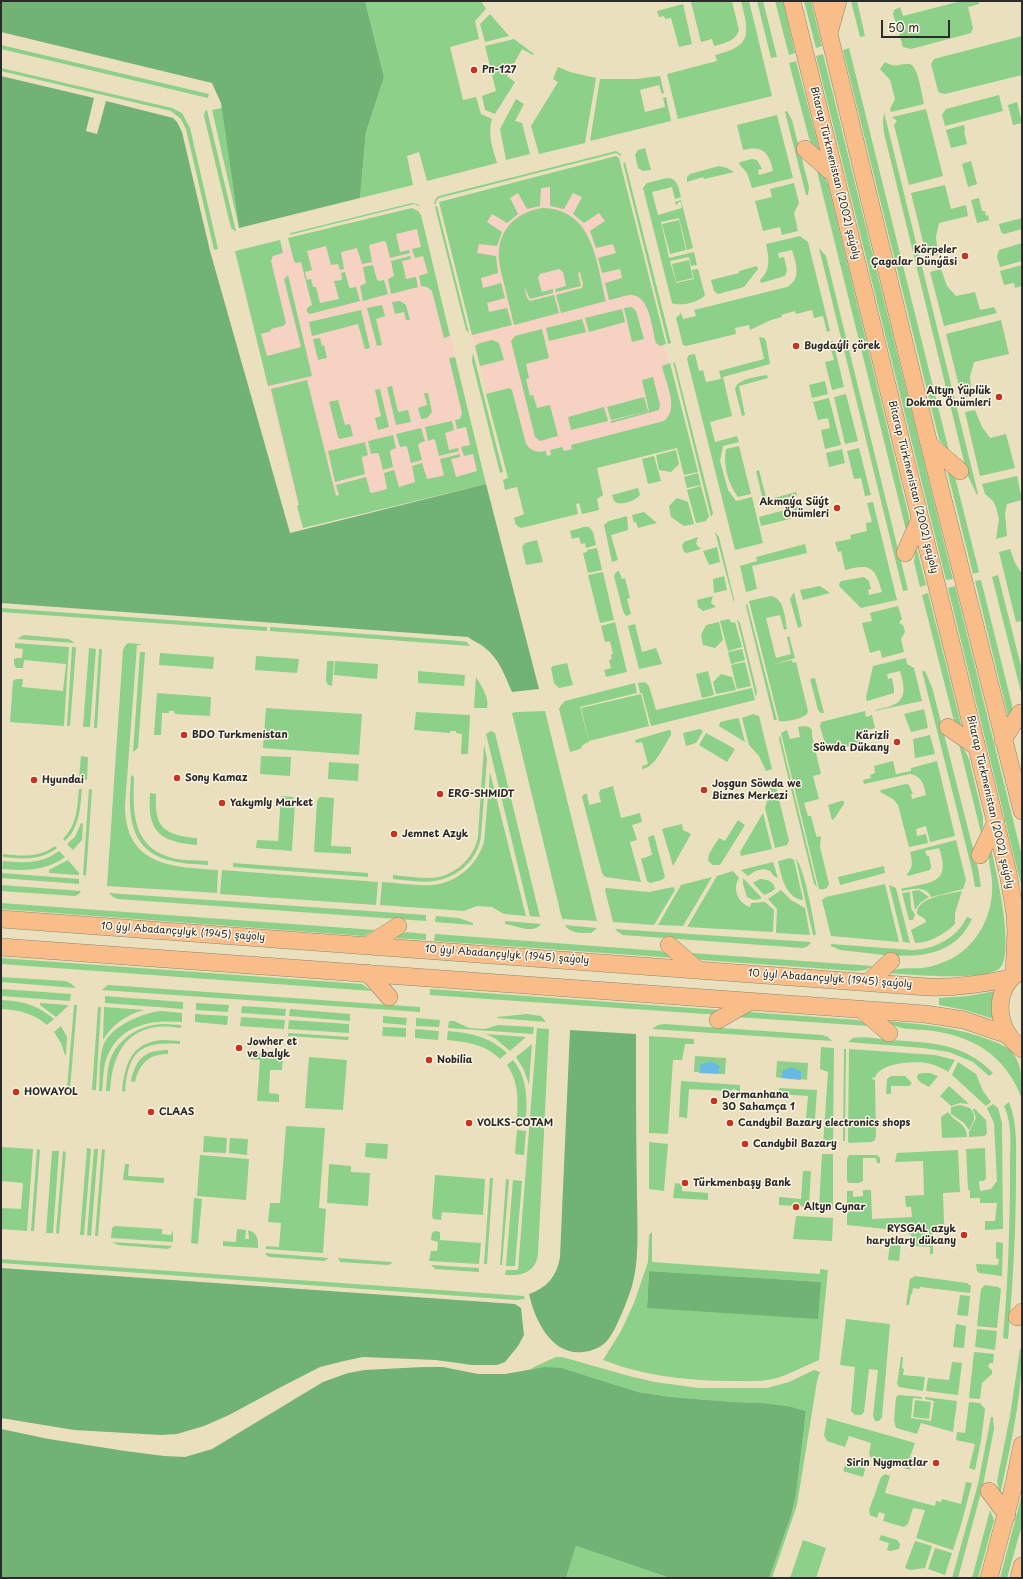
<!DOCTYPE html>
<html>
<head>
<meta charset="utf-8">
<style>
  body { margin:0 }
  #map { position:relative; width:1023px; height:1579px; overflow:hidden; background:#ebe0bd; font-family:"Playpen Sans",sans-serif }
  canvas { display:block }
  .frame { position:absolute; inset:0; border:2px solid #2b2b2b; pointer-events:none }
  .scale { position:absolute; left:881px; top:20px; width:69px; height:18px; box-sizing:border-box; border:2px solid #2b2b2b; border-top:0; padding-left:5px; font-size:12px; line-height:14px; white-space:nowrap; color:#2b2b2b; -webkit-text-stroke:3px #fcf5e5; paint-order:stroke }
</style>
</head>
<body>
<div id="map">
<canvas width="1023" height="1579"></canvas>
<div class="frame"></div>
<div class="scale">50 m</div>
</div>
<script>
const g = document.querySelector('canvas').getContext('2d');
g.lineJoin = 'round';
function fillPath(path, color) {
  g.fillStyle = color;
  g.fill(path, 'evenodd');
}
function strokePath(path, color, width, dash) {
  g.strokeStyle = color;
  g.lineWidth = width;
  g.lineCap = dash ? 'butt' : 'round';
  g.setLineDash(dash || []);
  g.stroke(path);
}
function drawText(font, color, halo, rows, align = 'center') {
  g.font = font + ' "Playpen Sans",sans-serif';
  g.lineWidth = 3;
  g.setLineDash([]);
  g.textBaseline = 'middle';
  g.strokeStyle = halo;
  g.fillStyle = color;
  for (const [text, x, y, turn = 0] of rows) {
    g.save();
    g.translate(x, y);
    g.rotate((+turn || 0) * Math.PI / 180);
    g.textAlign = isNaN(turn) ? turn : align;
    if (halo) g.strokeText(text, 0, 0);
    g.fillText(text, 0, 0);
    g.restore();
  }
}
const built = new Path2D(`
  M617 159 686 434 508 478 439 204Z
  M421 215 486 484 303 528 237 260Z`);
const green = new Path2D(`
  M365 1H481L486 9 475 21 479 39 450 47 463 100 476 97 481 114 492 119C487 134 493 149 497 163L427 181 419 152 407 156 413 185 360 198 366 132 384 77Z
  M696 1H732L739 30C735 42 724 43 714 46L712 39 701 42 691 2Z
  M741 1H749L772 96 678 119 667 74 717 61 715 55C753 46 749 33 741 1Z
  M757 1H763L777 57 771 58Z
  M775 1H783L795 53 789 55Z
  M804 1H811L822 46 816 48Z
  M851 1H857L865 36 860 37Z
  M961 1H979V4L968 7 973 28 971 33 911 49 903 47 893 14 894 10 900 7 903 16Z
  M683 4 692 44 679 47 671 18 665 19 664 16 659 17 657 11Z
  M490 14 509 36 485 42 480 24Z
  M1022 36V75L945 94 940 93 938 91 931 64 934 59Z
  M514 39 534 54 533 55 522 49 507 76 515 82 495 114 485 110 482 96 496 91 485 46Z
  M1 45 209 94 208 98 1 49Z
  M849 48 949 451 939 439 843 50Z
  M823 54 953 579 946 580 816 56Z
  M796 61 820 152 812 145 809 138 789 63Z
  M885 62C897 69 898 63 909 64 918 64 922 96 924 104L891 112 890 109 895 99 890 80 880 69Z
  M558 67 570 72 596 78 585 143 539 154 531 126 558 82 553 79Z
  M1 68 172 108 182 113 190 128 218 249 214 250 186 129 181 119 171 111 1 71Z
  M660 76 664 93 662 94 659 85 640 90 645 112 665 107 663 98 666 97 671 121 590 141 600 79H636Z
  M999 95 1003 111 945 126 942 115 946 109Z
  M516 99 524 104 515 121 522 123 530 154 506 160 500 129Z
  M1017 102 1022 123 1013 125 1008 105Z
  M222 108 239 228 212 110Z
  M926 109 943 176 909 185 894 125 897 121 892 117Z
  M207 110 236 231H235L231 228 204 116 205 111Z
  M787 111 792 120 809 187 808 195H806L785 112Z
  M884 112 978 494 977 495 967 474 884 133 883 122Z
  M777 115 793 178 752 188 747 173 739 164 740 162 752 159 757 160 762 169 758 170 759 175 773 171C769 152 763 145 743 150L737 125Z
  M964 125 965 131H964L967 144 951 148 946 130Z
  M645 148 651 170 643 171 638 168 635 155 638 150Z
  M616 151 622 155 621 156 616 153 439 198 436 201V204H434L436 198 439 196Z
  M616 156 619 158 666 344 660 346 656 343C652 329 650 295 631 295 624 295 616 299 609 300L605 283 622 278 620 269 602 273 598 258 616 253 613 244 596 248 590 231 605 221 599 213 584 223 573 214 582 197 573 193 564 209 550 206V187L541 188 540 206 527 209 518 193 510 198 518 214 507 223 492 214 487 222 502 232 497 246 479 244 477 253 496 256 498 273 481 278 483 288 501 283 505 298 487 303 489 312 507 308 512 325 472 335 439 202Z
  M971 161 977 184 968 187 962 164Z
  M625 162 671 343 668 344 623 163Z
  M719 166 727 168 734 172 704 179 703 177 687 182V177L690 174Z
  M816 167 824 176 828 184 909 517V523L907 534Z
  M667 178C678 178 679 189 681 197L675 199 672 187 652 192 658 215 682 208 681 202H678V204L676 205 675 202 681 200 693 248 687 250 679 218 661 222 669 258 694 252 697 265 691 266 689 257 670 261 676 283 694 279 692 270 698 269 705 295C700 302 680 307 672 303L643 188 647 183Z
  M794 183 799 203 794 213 798 231 782 235 780 227 763 231 755 201 772 197 770 189Z
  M945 185 951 209 966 205 968 216 939 223 936 237 938 255 927 258 911 193Z
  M979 198 982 211H985L986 216 988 215 989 220 977 223 971 200Z
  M412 203 417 204 421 207 414 204 289 235 291 233Z
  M437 206 469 333 466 330 435 207Z
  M412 208 418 211 421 215 450 336 444 338 432 291 427 287 421 286 419 276 428 273 423 256 415 258 412 249 421 247 417 229 396 234 400 252 409 250 410 253 390 258 386 242 384 241 369 245 372 262 362 264 357 248 341 252 344 269 340 270 338 264 331 265 326 246 307 251 312 270 305 272 307 280 311 279 313 287H316L320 303 339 299 334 281 342 280 341 273 345 272 349 287 351 288 356 287 360 301 310 314 307 312V308L312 305 301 262 296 263 294 261 288 238Z
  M542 208C594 209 596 262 606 301L561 313 556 295 582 288 583 284 580 272 578 273 581 286 556 292 555 289 566 286 563 272 559 269 540 274 538 278 542 292 553 289V293L530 299 524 286 527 298 530 301 554 295 559 313 514 325 500 267C494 236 511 213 542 208Z
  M1022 218V229L1004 234 1001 232 999 224Z
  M679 220 686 250 670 254 662 224Z
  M800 236 808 242 830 331 827 332 823 316 814 318 812 310 796 314 795 311 781 315 782 317 771 320 750 330 749 325 735 328 736 334 686 346 683 345 676 318 681 313 683 319 696 316 694 310 787 287C802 279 796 263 792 250L778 253 779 258 784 257 787 270 785 276 761 283 760 280C771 270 769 258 766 244Z
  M280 240 283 253 273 256 271 261 286 323 283 326 271 329V331L261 334 267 356 301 347 284 279 288 275 312 376 268 386 235 251Z
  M1022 243V261L1000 267 997 257 999 250Z
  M819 248 826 256 908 590 903 591Z
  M410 256 411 259 402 261 406 279 416 277 418 287 391 294 388 279 394 276 391 261Z
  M689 260 693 278 676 282 672 264Z
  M373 265 377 280 379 281 384 280 388 294 363 301 360 286 366 283 363 267Z
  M1022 265V286L1015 288 1014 283 1004 285 1000 271Z
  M757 266 758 269 744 287 718 294 714 291 711 280 739 273V271Z
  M941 269 947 286 956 296 975 292 980 310 994 307 997 313 944 326 930 272Z
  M400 301 406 305 410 320H406L404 312 395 314 392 302Z
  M382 305 385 316 376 319 382 345 377 346 367 308Z
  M632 307 636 311 644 339 632 342 624 308Z
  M622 309 625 322 589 332 585 318Z
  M361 310 370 348 365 349 358 324 312 336 309 322Z
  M582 319 586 332 549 341 546 328Z
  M1001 320 1009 354 974 362 970 377 972 396 962 398 946 334Z
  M542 329 549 358 526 364 529 378 526 379 530 396 533 395 537 408 550 405 558 436 540 441 535 437 511 341 515 336Z
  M759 337 764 338 766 341 770 364 723 377 732 416 710 422 715 442 737 436 739 442 723 446 720 461 728 490 736 501 752 497 763 543 735 550 687 359 689 355 695 354 699 371 703 370 706 382 721 379 719 371 764 359Z
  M320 338 322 346 324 345 327 358 318 360 313 339Z
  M492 340 499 343 504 360 480 366 475 346 480 343Z
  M833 341 844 387 832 390 825 362 834 360 829 342Z
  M473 353 503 472 500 473 472 361Z
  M455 357 486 484 303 528 297 506 299 505 271 389 307 380 336 496 339 495 336 485 366 477 370 492 372 493 387 489 384 473 394 470 399 487 415 482 412 466 422 463 427 479 442 476 444 475 440 459 460 454V457L451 459 456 477 477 471 473 454 464 456 461 447 470 445 466 427 457 429 455 420 460 419 462 413 449 358Z
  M673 362 675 363 713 513 711 517Z
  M670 363 698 472 684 475 677 448 597 468 603 495 597 499 599 510 582 514 579 503 576 504 578 514 521 528 516 525 514 518 524 514 517 487 505 490 503 480 508 478 486 394 509 388 512 390 526 444C531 451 537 453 546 451L547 456 551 455 550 450 562 447 564 451 572 449 571 445 664 421C680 408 665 382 662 366Z
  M767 375 768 378 739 386 745 415 742 416 735 389C738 378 757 377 767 375Z
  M653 377 660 405 659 410 611 423V421L649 411 642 380Z
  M825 381 828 394 812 398 809 385Z
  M392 386 398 412 408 410 411 422 396 425 387 387Z
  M380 389 389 427 378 430 375 418 381 416 375 390Z
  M424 393H428L432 412 427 418 421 419 418 408 427 405Z
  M846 394 858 441 845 444 834 397Z
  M644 397 648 411 611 420 607 407Z
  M829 398 841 445 825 449 821 430 830 428 828 418 818 420 813 402Z
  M338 400 345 425 350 424 353 436 340 439 338 437 329 402Z
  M604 407 608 421 571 430 568 417Z
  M975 410 982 427 990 438 1006 434 1015 468 980 476 965 412Z
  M452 421 454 430 445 433 449 450 458 448 459 451 439 456 435 440 433 439 428 441 425 427Z
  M421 428 425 441 420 443 418 445 422 460 411 463 407 447 406 446 400 447 396 434Z
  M393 435 396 448 391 450 390 452 393 467 383 470 379 454 377 453 371 454 368 441Z
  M365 442 368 455 362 457V459L365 474 335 482 328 451Z
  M739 446 751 494 738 497C728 484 723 465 726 449Z
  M859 448 871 495 865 496 861 478 854 479 847 451Z
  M842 449 845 463 829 467 826 453Z
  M676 450 679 464 671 472 659 470 656 455Z
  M654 456 661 481 648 484 642 459Z
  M946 466 954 475 956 481 979 572 973 574Z
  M759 470 766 497 770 499 796 492 797 495 770 502 765 501 762 496 756 471Z
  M698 473 701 485 687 488 684 477Z
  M1017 476 1022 500 1007 504 1005 514 1007 536 996 539 999 519 996 507 993 501 985 494 982 484Z
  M701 486 709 516 706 521 696 523 687 490Z
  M638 488 640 495C637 500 623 505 617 503 614 502 613 498 612 495Z
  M677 498 688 502 694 524 684 526 671 517 669 506Z
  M873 502 897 600 861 608 840 587 839 584 841 581 864 577 869 581 871 589 868 590 869 595 882 592C875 567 871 563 845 570L841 551 838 552 835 542 851 539 850 535 867 531 866 523 872 522 867 503Z
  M800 506 802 516 761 526 759 517Z
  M644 512 657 523 638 528 636 522 634 523 632 515Z
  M627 516 628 530 611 535 618 560 612 562 604 525 609 521Z
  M584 527H589L593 532 596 545 586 548 585 543 581 544 579 537 572 539 570 531Z
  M715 532 719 537 734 599V603Z
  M698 537 696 544 701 549 687 553 684 552 682 546 684 542Z
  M537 540 543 562 526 565 522 547 525 543Z
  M805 544 807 553 752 566 757 589 746 592 740 566 757 561 756 557Z
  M916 546 926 585 920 587 914 562Z
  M717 547 720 562 709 565 703 551Z
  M597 548 602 570 588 573 583 553 587 552V550Z
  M1010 549 1015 563 1022 574V621L1016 622 999 552Z
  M619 571 622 579 625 578 630 598 627 599 631 614 626 616 623 611 614 576 616 572Z
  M603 572 614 620 600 623 588 575Z
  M998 575 1022 670V696L992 577Z
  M724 576 727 590 714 593 713 579Z
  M981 580 1012 705V710L1008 716 975 581Z
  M820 586 830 593 803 600 800 590Z
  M955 586 1022 856V889L948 588Z
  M794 592 802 626 798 628 790 599Z
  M928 593 962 728 955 722 953 717 922 595Z
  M713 596 711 603 716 607 703 611 698 607 697 600Z
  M771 596C784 598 785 618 787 629L784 630 780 615 766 618 776 658 791 654 787 637 789 636 795 658 771 665 792 660 793 663 796 662 808 711 807 714C801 719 787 722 779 721L749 601Z
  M747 603 777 720H774L746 606Z
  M898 606 902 619 899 623 903 625 905 632 901 639 904 652 882 658 880 650 870 653 862 623 872 621 870 613Z
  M1 608 267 627V631L1 612Z
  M729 619 732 623 735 622 742 647 728 651 720 621Z
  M737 619 740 623 757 692 756 697Z
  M615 622 627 672 606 677 604 670 611 668 609 660 612 659 611 654H613L610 641 605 642 601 626Z
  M719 622 723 640 715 648 703 645 701 635 706 625Z
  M635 624 642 652 656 648 662 664 639 669 628 626Z
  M270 627 460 641 467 642 470 646 270 631Z
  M24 635 69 639 75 643 17 639Z
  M15 643 69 647 64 726 10 722 13 681 16 679H23L22 687 63 691 66 664 24 660 23 668H16L14 664V659L17 658H22L23 649 15 648Z
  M128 643 140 644 142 645H137L125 805C125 866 172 867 218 870L217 893 107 886 123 650 125 646Z
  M72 647H76L70 726H67Z
  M89 648 96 649 90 727H83Z
  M99 649H102L97 728H94Z
  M742 649 745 660 731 664 728 652Z
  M140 652H145L138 748 133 752Z
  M160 653 214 657 213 669 159 665Z
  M256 656 299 659 297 673 255 670Z
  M906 658 907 664 914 668 922 701 874 711C877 709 883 708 888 707 909 701 904 686 900 671L887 674 888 679 892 678 894 689V693L867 701 866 697 873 666Z
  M327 661H334L332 686 328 685 326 681Z
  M335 661 378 664 377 679 334 675Z
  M745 662 751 686 737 689 731 665Z
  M567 663 573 685 559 688 554 683 551 668 553 666Z
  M418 671 465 675 464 686 418 683Z
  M708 671 714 695 702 698 696 674Z
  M922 671H925L932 687 978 868 981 887H975L972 870Z
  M721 674 732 677 736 690 716 694 713 682Z
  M476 677C481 685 490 699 487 708H474Z
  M815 678 824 713H821L818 710 810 679Z
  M645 682 649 686 656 710 752 688 755 700 651 726 642 693H640L638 683Z
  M635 683 637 693 580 707 589 742 584 744 580 749 570 752 559 709 561 705 565 701Z
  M157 693 211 697 210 716 175 714 174 711H169V713H162L161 735H154Z
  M641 694 649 726 589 741 581 708Z
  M266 708 362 714 359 755 263 748Z
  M924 709 928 728 911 732 904 714Z
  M545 711 597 921 562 919 512 713 516 712Z
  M865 711 866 717 872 715 875 728 860 732 862 743 829 751 827 750 820 727 821 722Z
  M416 712 470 715 468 754H461L462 734 456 733V731H450V733L414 730Z
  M753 714 759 716 772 769 766 771 759 756 749 745 742 718Z
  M738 718 739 719 745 742 719 726 720 722Z
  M804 726 809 727 812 730V736L821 774 813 776 819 799 804 803 808 816H811L816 835 817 837 821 836 820 847 829 884C827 889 824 890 819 889L781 733 787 730 790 739 800 737 798 727Z
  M700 729 703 731 696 743 686 746 683 733Z
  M669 730 671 731V735C664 745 655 768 642 769V766L648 764 642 742 636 743 635 740Z
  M491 731 495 733 540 917 530 916 486 734Z
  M706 733 735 749 727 762 699 745Z
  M780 735 817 887 814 884 779 739Z
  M930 735 935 754 915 758 913 739Z
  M959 744 965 751 969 759 983 817V827L981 833Z
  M484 745 487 758 481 836C478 860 457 878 434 881 421 883 406 880 393 879V875C406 876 418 878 430 878 453 878 475 858 478 836Z
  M81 756 88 757 87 780 79 779Z
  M261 756 291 757 290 776 260 774Z
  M893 761 896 774 911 771V768L937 761 955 836 930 842 926 826 916 829 917 836 926 834 928 843 909 847 898 805 893 799 880 792 881 790 906 784 909 785 913 794H911L912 799 926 795C924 785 922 776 910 774L864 784 863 780 871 778 870 775 875 773 874 766Z
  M329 762 359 764 358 781 328 779Z
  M490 772 526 916 504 914 492 907 477 906 464 911 380 905 382 882C398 883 416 886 432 885 457 883 477 865 484 842Z
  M131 775 134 777C133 809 131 845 169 857 181 861 195 860 208 861V865C195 864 181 864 168 860 126 848 129 809 131 775Z
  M775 782 789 841 787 845 775 848 765 808 769 795V783Z
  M613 786 621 818 640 813 642 822 632 825 637 840 630 842 641 882 605 877 602 873 582 797 584 794H587L589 805 601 802 599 794 600 790Z
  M79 789H82C80 808 80 827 65 841L63 839C77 825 77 808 79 789Z
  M89 789 92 790 86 876 83 875Z
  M150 793 156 794C154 828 164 835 197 838V845C160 842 147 832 150 793Z
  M281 796 293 797 295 801 292 851 256 848 257 840 278 841Z
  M320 797 334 798 331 846 351 847V854L314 852 317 801Z
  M841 801H844V804L834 819 832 820 828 805Z
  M763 813 772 849 741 856 740 852Z
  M738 820 745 825 722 862 720 865H713L708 861 709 854 719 838 725 841Z
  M81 823 83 824 82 840 73 850 67 844 75 837Z
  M682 824 683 830 691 834 673 866 662 829Z
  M654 835 665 877 662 880 650 883 647 881 641 859 652 855 648 837Z
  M956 840 966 880 963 889 931 897C926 885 912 889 902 891L901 889C930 882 952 885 939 848L925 851 927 856H929L931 867 930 870 908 876 907 874C914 867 912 860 910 852Z
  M55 846 57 848C40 861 23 859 3 857V854C22 856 39 858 55 846Z
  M991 849C996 869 1016 956 999 969 981 981 912 975 889 973 899 966 910 969 922 968 932 967 942 963 951 959 979 944 994 913 992 882 992 870 986 861 991 849Z
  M59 851 65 857C46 871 25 871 2 869L3 861C23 863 42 864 59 851Z
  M790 858 794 860 803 899 802 900C785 897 781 875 778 861Z
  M796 859C804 867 814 921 816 935H813Z
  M68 860 79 873V875L49 873V870Z
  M773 862 778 878 774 876 770 871 764 869 755 871 748 876 741 870Z
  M233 863 368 873V877L233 867Z
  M884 866 885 873 840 885 838 877Z
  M222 870 378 882 376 905 220 894Z
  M733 871 739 878C732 889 738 903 750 907L751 903 765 902 774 910 773 932 687 927 717 876Z
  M2 873 79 879V884L1 878Z
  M712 877 683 926 658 925 681 885Z
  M743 878 761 897V899L754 900 747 897 743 884Z
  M760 879C766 879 774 881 775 889L771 892 764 895 753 883Z
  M885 884 899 942 831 936 822 900 826 897Z
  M1 885 81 891 79 894 75 896 1 891Z
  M889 885 896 888 910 943 903 942Z
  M673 887 675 890 654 925 613 922 605 890 606 888 649 892Z
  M781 890 791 900 805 908 810 935 776 933 777 909 768 899Z
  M919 890 929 897 920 903 915 910 912 891Z
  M962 891 955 913V924C944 934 930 943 915 943L911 930 926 922 925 919 917 914C916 897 949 894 962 891Z
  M910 892 911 908 915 915 913 920H909L902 893Z
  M109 893 426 915V921L118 899 113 897Z
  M1 903 375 930 364 936 1 909Z
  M436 916 459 918 473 923V925L435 922Z
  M967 917 972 919C948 971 885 954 840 950L831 946V944L912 950C935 949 957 938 967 917Z
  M505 921 541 924C533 935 516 925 505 924Z
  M565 925 597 928 591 933C582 933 570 934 565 925Z
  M615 929 811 942 808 946 803 948 623 935 618 932Z
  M406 932 426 934V940L393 938Z
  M435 934 661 951 675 958 434 941Z
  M691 953 873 966 865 970 856 971 702 960 698 959Z
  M1 958 362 984 372 991 1 964Z
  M1 977 65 981 70 983 76 988 1 982Z
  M108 985 420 1007V1012L102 990Z
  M1 989 71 994 70 1001 1 996Z
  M430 989 720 1010 711 1014H705L430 995Z
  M996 991 994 1019 965 1010 939 1005V998L968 996Z
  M105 996 183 1002V1009L105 1003Z
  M1 1000C23 1001 37 1005 54 1019L47 1025C33 1013 19 1010 1 1009Z
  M40 1003 68 1005V1006L56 1017 40 1005Z
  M196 1003 229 1005 228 1012 196 1010Z
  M74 1005H77L70 1089H67Z
  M242 1006 286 1009 285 1016 241 1013Z
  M98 1007H101L96 1090H92Z
  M104 1007 144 1010C126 1015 113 1024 103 1040Z
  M290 1009 350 1014V1021L289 1016Z
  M161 1011 182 1013V1022C148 1019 116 1026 105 1063 103 1072 103 1082 102 1091H99C100 1078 99 1063 102 1050 106 1028 141 1013 161 1011Z
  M749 1012 858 1020 869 1026 736 1017Z
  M195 1014 228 1016 227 1025 195 1022Z
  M527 1014 541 1016 546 1022 497 1018V1017Z
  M383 1016 407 1018 406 1025 383 1023Z
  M241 1017 285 1020 284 1029 240 1026Z
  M416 1018 440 1020 439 1027 416 1026Z
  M289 1020 349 1024V1033L288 1029Z
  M449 1021H454L469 1028 485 1029 498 1025 534 1027 533 1034 448 1028Z
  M887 1021C923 1024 956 1027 990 1040 998 1043 1006 1046 1012 1052 1023 1066 1022 1082 1022 1099 1005 1054 972 1035 925 1030 911 1029 898 1030 887 1021Z
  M164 1024 181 1025V1028C173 1027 165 1026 156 1027 121 1032 112 1061 110 1091H106C107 1081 107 1070 110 1060 118 1038 141 1024 164 1024Z
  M664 1024 822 1035 828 1037 832 1041 652 1029 658 1025Z
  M61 1026 67 1037 66 1055H65L61 1043 54 1032Z
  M383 1027 406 1028V1037L382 1036Z
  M537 1028 549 1029 538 1255C535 1273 521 1276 505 1275L506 1270H518Z
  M415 1029 439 1031 438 1040 415 1038Z
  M448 1031C471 1033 490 1037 507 1053L500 1059C485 1044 467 1042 447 1040Z
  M288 1033 349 1037 348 1040 288 1036Z
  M486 1034 526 1037 510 1051 496 1039Z
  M649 1036 694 1039V1044H685L682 1060H673L668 1134 649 1133Z
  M853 1038C865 1036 878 1039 890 1040 930 1043 963 1042 993 1073L989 1076 973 1062 949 1052 923 1048 848 1042Z
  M163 1040 180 1041V1044C140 1041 128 1052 125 1092L122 1091C125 1064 131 1042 163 1040Z
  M532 1044 529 1085 524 1070 516 1057Z
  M821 1047 834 1048 833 1146H823L828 1072 820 1069Z
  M844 1049H846L845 1141H843Z
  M849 1049 935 1055 955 1060 948 1072C943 1068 933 1064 926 1063 913 1061 879 1063 875 1078L873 1077 872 1079 875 1080 876 1137 874 1141 871 1142 849 1143 848 1141Z
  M168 1050V1054C149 1054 139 1064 135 1082L131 1081C136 1058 145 1050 168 1050Z
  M250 1053 283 1055 282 1070H270L269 1093 279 1094V1102L257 1101 260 1060 249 1059Z
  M695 1056 726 1058 725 1074H719L720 1066 700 1065 699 1072H694Z
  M309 1057 347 1060 343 1110 305 1108Z
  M513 1060C528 1078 527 1100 526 1122L517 1121C518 1101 519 1082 507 1065Z
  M777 1061 808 1063 807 1080 801 1079 802 1072 782 1071 781 1078 776 1077Z
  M958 1062 976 1074 983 1091 991 1102 986 1106 952 1075Z
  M924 1073H930L938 1076 929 1087 920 1082 917 1078 918 1074Z
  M891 1076H905L912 1083 909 1086H891V1094H886L887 1079Z
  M681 1081 740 1085V1092L734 1089 729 1091 689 1089 687 1118 679 1117Z
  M949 1086 968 1103 967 1104 960 1103 951 1106 940 1096Z
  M779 1088 817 1090 815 1119 806 1118 808 1096 779 1094Z
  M1009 1102C1018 1124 1016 1151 1016 1174 1016 1229 1013 1284 1008 1339L1003 1338C1008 1282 1010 1226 1010 1169 1010 1149 1013 1125 1004 1106Z
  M993 1104 998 1108 1002 1123 1003 1229 985 1230V1221H995L997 1203H980V1198H970V1191L968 1189 966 1149 985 1148 986 1178 984 1181H979L980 1191 991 1189 997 1181 994 1123 987 1108Z
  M960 1105 970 1108C977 1117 974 1121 969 1130L964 1123 951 1114V1107Z
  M974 1108 986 1120 987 1133 985 1136 969 1137V1132L976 1118 973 1110Z
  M948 1112C954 1122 967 1123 967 1137L942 1138 941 1117Z
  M286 1126 325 1128 319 1208 326 1209 323 1253 266 1249V1246L279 1247 281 1223 268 1222 270 1203H280Z
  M517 1130 526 1131 524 1155 515 1154Z
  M204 1136 227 1138 226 1153 203 1152Z
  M230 1138 248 1139 247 1155 229 1153Z
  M649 1142 668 1144 664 1191 649 1189Z
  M366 1143 388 1144 387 1159 365 1157Z
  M1 1147 33 1149 27 1231 1 1229V1208L21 1209 23 1183 1 1181Z
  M87 1148 91 1149 84 1235H80Z
  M37 1149 40 1150 34 1231H31Z
  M94 1149H98L91 1236 87 1235Z
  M102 1149 105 1150 98 1236H95Z
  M958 1150 960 1192 943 1193 944 1224 936 1225V1232H933V1254H930V1247L912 1246 911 1235 905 1231 847 1225V1191H853V1197L863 1196V1190H871L872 1219 912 1217 911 1207H906L905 1196 924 1195 923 1161 895 1162 897 1153Z
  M52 1151H59L53 1233H46Z
  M63 1151 66 1152 59 1234 56 1233Z
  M822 1154H833V1209H822L819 1207Z
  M200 1155 249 1159 246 1200 197 1196Z
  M849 1155H877L880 1158V1163H877L876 1158H863V1181L859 1183H849L847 1181V1159Z
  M125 1164H129L128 1176 164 1178V1183L123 1180Z
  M329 1164 351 1166V1172L370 1173 368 1206 327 1203Z
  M803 1171H811L809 1207 779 1205V1197L801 1199Z
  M435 1175 485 1179 483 1215 442 1212 441 1220 433 1219 432 1215Z
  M490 1178H493L487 1264H484Z
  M506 1179 509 1180 502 1265H500Z
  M513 1180 522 1181 515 1266H506Z
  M675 1183 682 1184V1191L708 1193V1200L673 1198Z
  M194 1198 202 1199 198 1244 191 1243Z
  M796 1216 833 1218 832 1241 793 1239Z
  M115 1226 162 1229V1234L171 1235 173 1230V1242L111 1238 112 1228Z
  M237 1229 246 1230 245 1239H249L248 1230C258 1233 258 1239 258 1248L223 1246V1241L236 1242Z
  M435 1231 440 1232V1240L481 1243 479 1264 429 1261 431 1251H437L438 1242 431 1240 432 1233Z
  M652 1232V1262L820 1274V1269L828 1270 819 1360C804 1366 789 1375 773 1379 760 1382 747 1381 733 1381 690 1381 644 1376 603 1360L621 1331 634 1303 648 1262 649 1235ZM649 1271 820 1282V1283L647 1308Z
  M894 1239H896L901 1242 899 1261 888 1260 890 1243Z
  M112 1242 173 1246 168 1249 118 1245Z
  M996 1242 1003 1243 1002 1276 979 1273 977 1271 976 1264 998 1265 999 1259 996 1258Z
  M265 1253 329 1258 324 1261 270 1257 267 1256Z
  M338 1258 392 1262 391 1264 388 1265 340 1262Z
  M1 1259 524 1296 525 1299 516 1300 1 1263Z
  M431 1265 479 1268V1272L435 1269Z
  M915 1276 967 1283 971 1286 970 1293 920 1287 919 1289 913 1288 912 1294H911L909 1305H906L910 1279Z
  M985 1285 998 1287 1001 1289 997 1328 977 1326 981 1289Z
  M960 1295 970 1296 968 1316 957 1315Z
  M846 1319 890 1324 882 1417 879 1421H875L873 1416 878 1370 869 1369 864 1412 861 1415H855L851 1411 855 1367 840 1365Z
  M956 1324 966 1326 964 1348 953 1347Z
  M977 1329 997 1331 995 1350 975 1347Z
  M1020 1349H1022C1022 1399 1010 1447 1000 1495L997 1481 1010 1416Z
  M974 1352 994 1354 993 1363H990L988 1366 990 1369 992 1370V1374L982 1383 980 1399 969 1398Z
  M556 1357H562L633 1377 655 1382 699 1388H767L789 1382 814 1370 820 1372 817 1381 797 1505 772 1578H769L791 1516 796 1495 806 1411 763 1403 733 1402 671 1397 638 1392 562 1368 529 1371 534 1367Z
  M901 1357H903L902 1368 904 1369 903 1375 925 1377 923 1391 899 1387 897 1384Z
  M952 1362 962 1363 958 1395 926 1391 928 1378 949 1380Z
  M899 1395 922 1397V1399L913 1398 911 1418 931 1421 934 1401 925 1399V1397L957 1401 953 1432 921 1423 917 1434 896 1428 894 1420 896 1397Z
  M915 1400 931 1402 929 1419 913 1417Z
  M969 1402 980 1403 985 1409 981 1441 975 1470 969 1468 975 1444 956 1440 957 1432 965 1433Z
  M991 1417H993L994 1429 983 1485 958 1578H952L978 1484Z
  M827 1418 915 1443 910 1457 913 1458 910 1470 870 1457 869 1453 871 1443 849 1436 845 1447 827 1441 824 1435Z
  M847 1460 864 1467 865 1470 863 1477 843 1471Z
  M885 1474 890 1476 885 1493 935 1506 936 1501 941 1502 942 1499 961 1504 966 1482 972 1483 961 1525 953 1550 916 1538 925 1510 913 1508 908 1524 904 1527 883 1521 885 1514 879 1512 877 1518 870 1515 869 1510 881 1477Z
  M1022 1494V1525L1007 1578H1000Z
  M990 1510 994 1520 978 1578H972Z
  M881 1535 897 1540 900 1544 899 1549 890 1551 887 1550 889 1543 879 1540Z
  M803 1540 826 1548 816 1578H790Z
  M915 1541 932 1546 925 1568 910 1570 905 1568Z
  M576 1546 670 1578H650L641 1575 648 1578H586L582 1577V1578H566Z
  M935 1548 952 1553 945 1575 928 1569Z`);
const forest = new Path2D(`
  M1 1H365L384 77 366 132 360 198 239 228 221 103 212 83 1 32Z
  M1 76 94 98 86 131 97 134 106 101 173 118 177 122 182 132 210 251 290 533 486 484 539 689 512 692C505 676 499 658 484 647 479 643 473 641 468 637L1 603Z
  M570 1030 636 1034C636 1088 636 1141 637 1195 637 1223 640 1259 632 1286 628 1299 615 1334 605 1343 599 1348 592 1351 583 1352 552 1356 535 1321 529 1294 547 1288 557 1276 560 1257Z
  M1 1268 515 1304 521 1308 524 1335 518 1346 505 1362 497 1365H472L436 1360 363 1357 344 1361 320 1367 281 1387 229 1415 204 1426 177 1434 161 1435 74 1430 1 1418Z
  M649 1271 821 1282 818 1319 647 1308Z
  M423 1367H443L478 1374H505L545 1367 562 1368 638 1392 671 1397 733 1402 763 1403 791 1407 806 1411 796 1495 791 1516 769 1578H670L576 1546 566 1578H1V1429L49 1439 125 1451 164 1456 185 1457 212 1449 323 1382 348 1373 365 1370Z`);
const water = new Path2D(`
  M710 1061 720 1066 719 1074 699 1073 700 1065Z
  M792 1067 802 1072 801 1080 781 1078 782 1071Z`);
const major = new Path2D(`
  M792 1 1008 873 1015 914 1016 932 1014 976
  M821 1 929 444 1022 811
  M829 33 838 1
  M805 149 835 175
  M929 444 960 471
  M905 553 920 519
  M948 727 977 747
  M1003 740 1020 713
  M980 855 996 822
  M1 919 928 987C956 988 983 984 1011 978
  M368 945 398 926
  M669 945 697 969
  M1 947 925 1014 964 1020 1008 1035
  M368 973 389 997
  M1017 973C991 994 997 1031 1022 1049
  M869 982 891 961
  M861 1009 889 1033
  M718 1020 751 1001
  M1017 1317 1022 1312
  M989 1491 1007 1515
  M989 1578 1014 1484 1022 1445
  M1019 1578 1022 1566`);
const markers = [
  [474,70,4,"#c8321e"],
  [965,256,4,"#c8321e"],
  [796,346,4,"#c8321e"],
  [999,397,4,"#c8321e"],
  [837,508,4,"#c8321e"],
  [184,735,4,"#c8321e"],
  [897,742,4,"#c8321e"],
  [177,778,4,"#c8321e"],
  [34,780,4,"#c8321e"],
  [704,790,4,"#c8321e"],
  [440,794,4,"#c8321e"],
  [222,803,4,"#c8321e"],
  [394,834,4,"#c8321e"],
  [239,1048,4,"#c8321e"],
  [429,1060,4,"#c8321e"],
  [16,1092,4,"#c8321e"],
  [714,1101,4,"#c8321e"],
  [151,1112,4,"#c8321e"],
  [469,1123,4,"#c8321e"],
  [730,1123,4,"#c8321e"],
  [745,1144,4,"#c8321e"],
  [685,1183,4,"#c8321e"],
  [796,1207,4,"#c8321e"],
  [964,1235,4,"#c8321e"],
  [936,1463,4,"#c8321e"]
];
const poiNames = [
  ["Рп-127",482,70],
  ["Körpeler",957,250,"right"],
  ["Çagalar Dünýäsi",957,262,"right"],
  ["Bugdaýli çörek",804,346],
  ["Altyn Ýüplük",991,391,"right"],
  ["Dokma Önümleri",991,403,"right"],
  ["Akmaýa Süýt",829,502,"right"],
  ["Önümleri",829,514,"right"],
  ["BDO Turkmenistan",192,735],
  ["Kärizli",889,736,"right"],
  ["Söwda Dükany",889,748,"right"],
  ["Sony Kamaz",185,778],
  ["Hyundai",42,780],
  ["Joşgun Söwda we",712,784],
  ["Biznes Merkezi",712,796],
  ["ERG-SHMIDT",448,794],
  ["Yakymly Market",230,803],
  ["Jemnet Azyk",402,834],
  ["Jowher et",247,1042],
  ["ve balyk",247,1054],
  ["Nobilia",437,1060],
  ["HOWAYOL",24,1092],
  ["Dermanhana",722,1095],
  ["30 Sahamça 1",722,1107],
  ["CLAAS",159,1112],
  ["VOLKS-COTAM",477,1123],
  ["Candybil Bazary electronics shops",738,1123],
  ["Candybil Bazary",753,1144],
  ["Türkmenbaşy Bank",693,1183],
  ["Altyn Cynar",804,1207],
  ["RYSGAL azyk",956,1229,"right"],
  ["harytlary dükany",956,1241,"right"],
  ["Sirin Nygmatlar",928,1463,"right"]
];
const streetNames = [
  ["Bitarap Türkmenistan (2002) şaýoly",835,173,76],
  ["Bitarap Türkmenistan (2002) şaýoly",913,487,76],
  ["Bitarap Türkmenistan (2002) şaýoly",990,802,77],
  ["10 ýyl Abadançylyk (1945) şaýoly",183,932,4],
  ["10 ýyl Abadançylyk (1945) şaýoly",507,955,4],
  ["10 ýyl Abadançylyk (1945) şaýoly",830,979,4]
];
fillPath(built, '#f5d2c2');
fillPath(green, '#8cd089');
fillPath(forest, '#71b275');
fillPath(water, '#67bbe3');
strokePath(major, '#8b8674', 18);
strokePath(major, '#f8bd89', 17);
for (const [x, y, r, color] of markers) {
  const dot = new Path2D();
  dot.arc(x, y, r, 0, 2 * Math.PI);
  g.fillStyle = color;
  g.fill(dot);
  strokePath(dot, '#fcf5e5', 1.5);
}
drawText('bold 10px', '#2b2b2b', '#fcf5e5', poiNames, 'left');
drawText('10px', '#2b2b2b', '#fcf5e5', streetNames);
</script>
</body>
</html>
